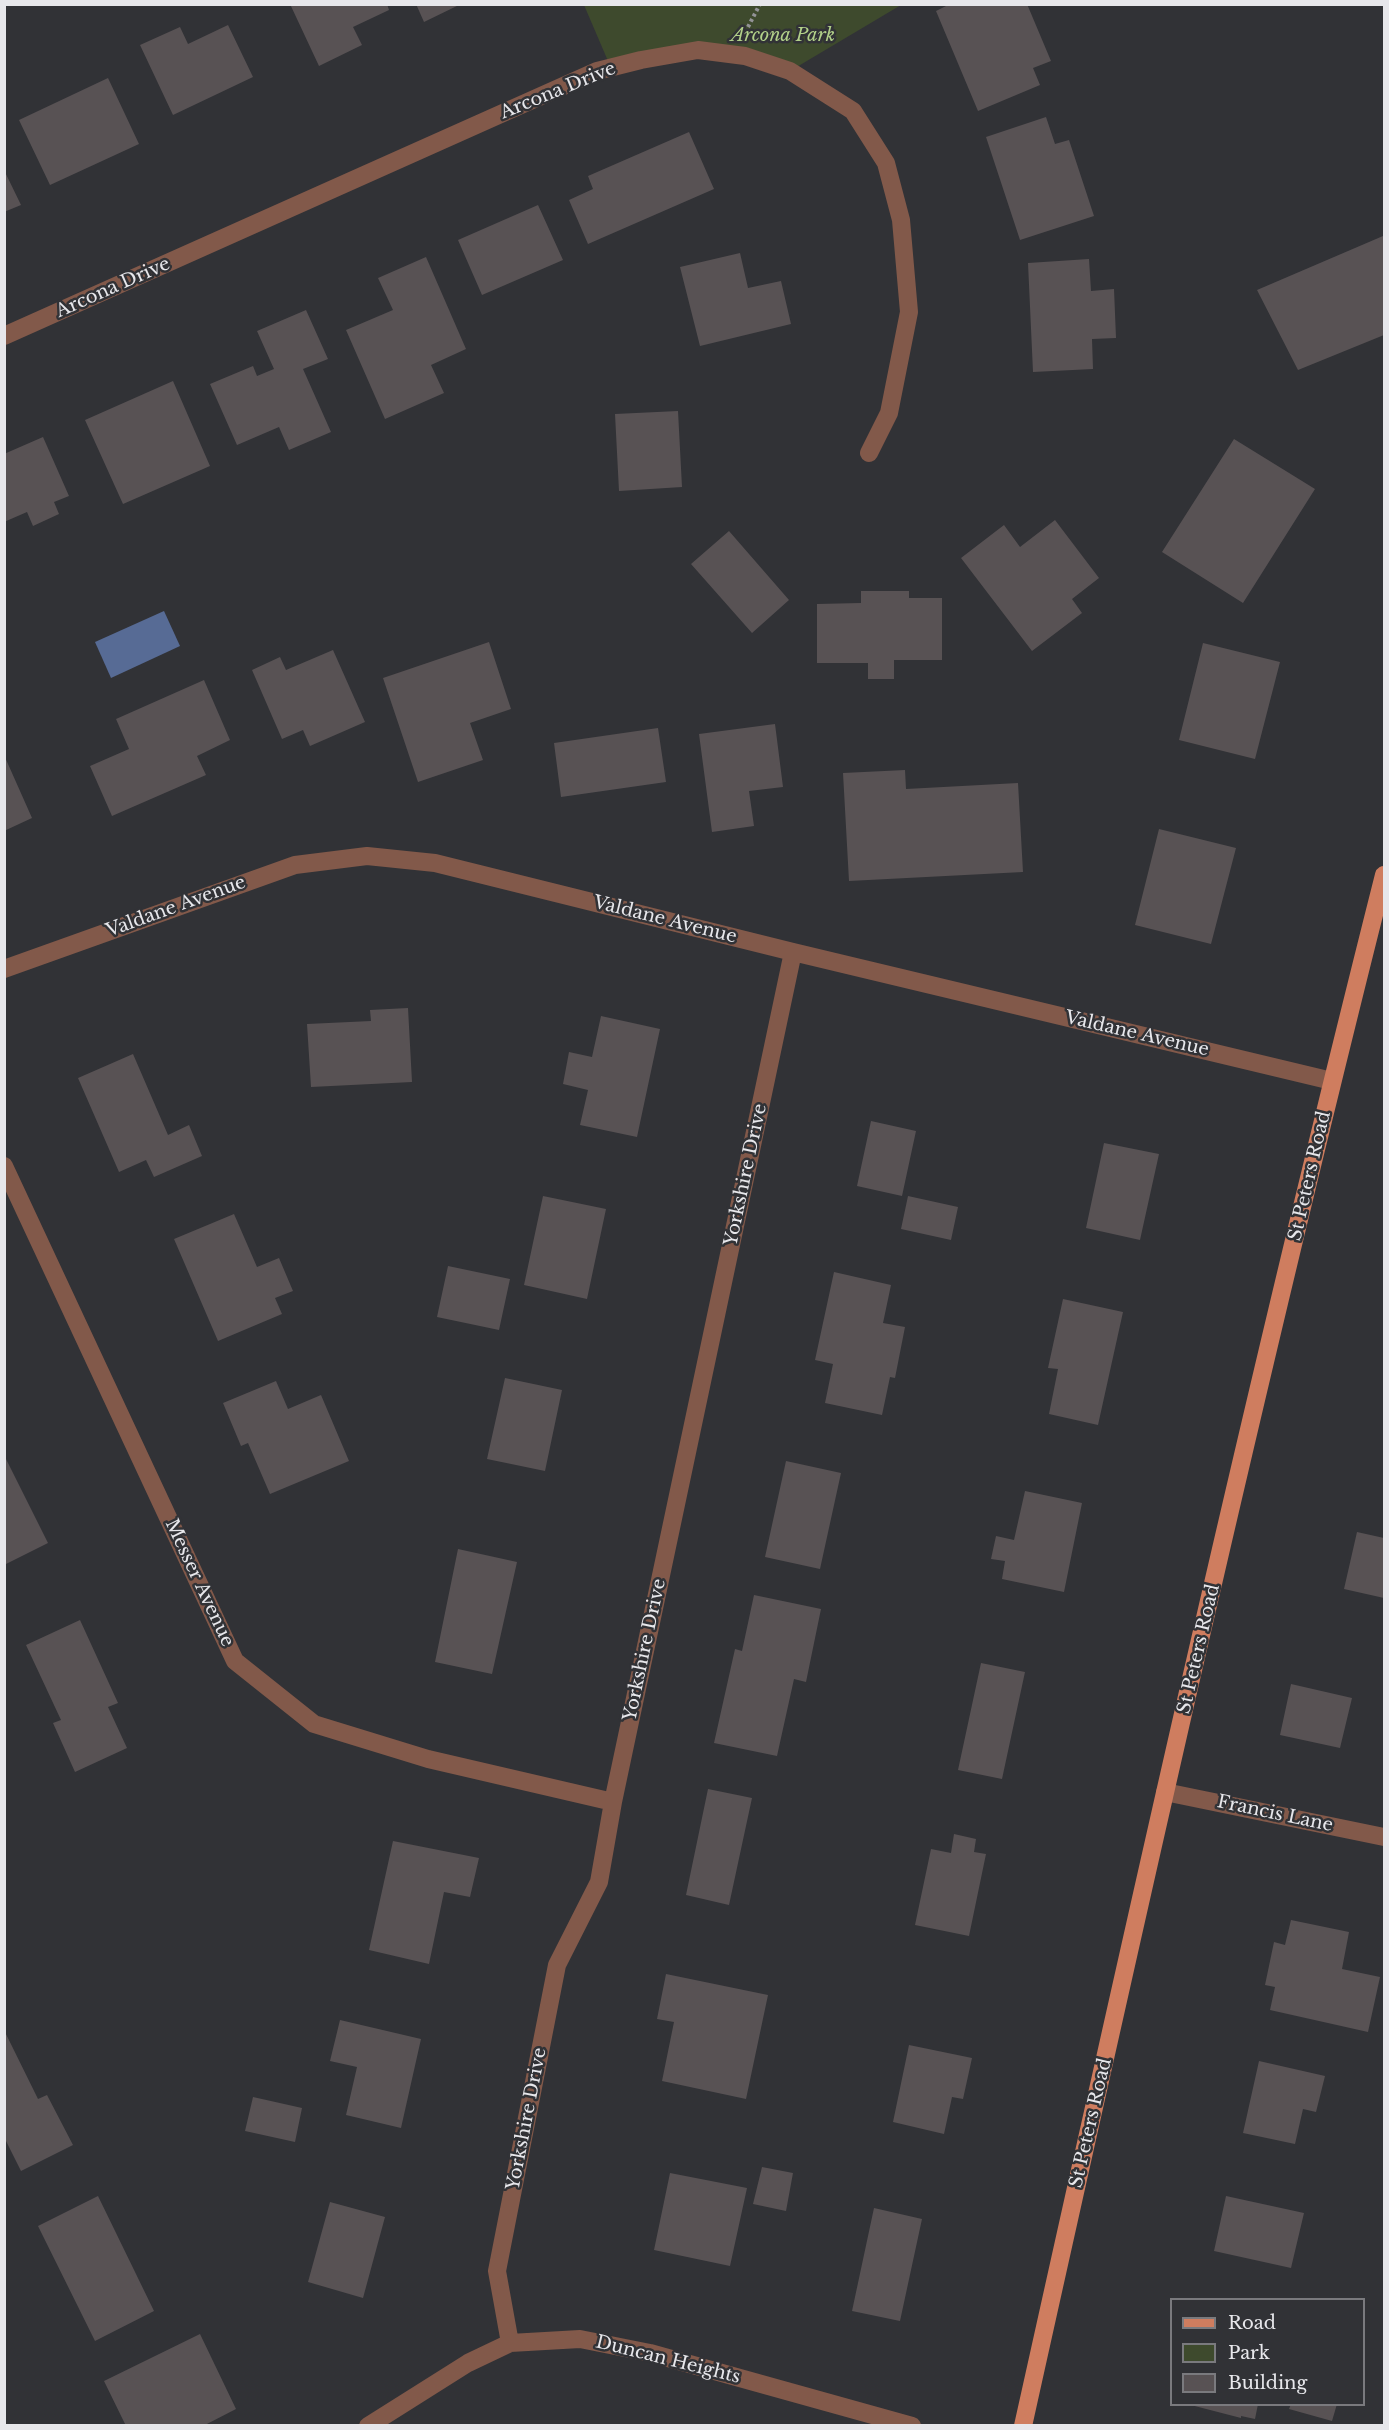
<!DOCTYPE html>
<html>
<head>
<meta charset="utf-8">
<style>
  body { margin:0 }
  #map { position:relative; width:1389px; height:2430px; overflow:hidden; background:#313236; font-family:"Libre Baskerville",serif }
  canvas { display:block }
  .frame { position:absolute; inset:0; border:6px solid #e7e7eb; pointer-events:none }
  .legend { position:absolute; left:1170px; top:2298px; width:195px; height:108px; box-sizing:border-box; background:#313236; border:2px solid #7a7a7e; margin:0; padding:8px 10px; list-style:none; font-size:18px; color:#e7e7eb }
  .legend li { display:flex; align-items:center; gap:12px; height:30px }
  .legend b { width:30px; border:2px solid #7a7a7e }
</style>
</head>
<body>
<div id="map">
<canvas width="1389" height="2430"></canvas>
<div class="frame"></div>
<ul class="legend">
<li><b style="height:8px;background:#cf7d5f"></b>Road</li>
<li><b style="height:16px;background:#3e4a2d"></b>Park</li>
<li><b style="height:16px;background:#585254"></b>Building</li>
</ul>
</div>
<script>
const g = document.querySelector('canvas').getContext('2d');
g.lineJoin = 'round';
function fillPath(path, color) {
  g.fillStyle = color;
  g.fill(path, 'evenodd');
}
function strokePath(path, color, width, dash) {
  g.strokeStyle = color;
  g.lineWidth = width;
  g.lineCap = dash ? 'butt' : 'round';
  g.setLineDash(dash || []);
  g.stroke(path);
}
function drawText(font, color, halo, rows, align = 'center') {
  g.font = font + ' "Libre Baskerville",serif';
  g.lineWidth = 5;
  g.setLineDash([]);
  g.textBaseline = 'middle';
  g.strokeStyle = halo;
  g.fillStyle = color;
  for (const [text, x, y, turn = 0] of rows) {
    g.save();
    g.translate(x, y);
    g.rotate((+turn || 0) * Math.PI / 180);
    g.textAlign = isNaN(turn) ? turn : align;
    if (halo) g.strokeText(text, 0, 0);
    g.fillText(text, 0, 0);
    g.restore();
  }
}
const green = new Path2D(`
  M584 5H901L790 71 698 50 611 68Z`);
const water = new Path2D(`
  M164 611 180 646 111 678 95 642Z`);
const building = new Path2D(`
  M290 4H387L389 10 353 27 362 45 319 66Z
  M416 4H461L424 22Z
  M950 4H1027L1051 61 1033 68 1040 85 978 111 936 11Z
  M228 25 253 77 173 115 140 45 180 27 188 44Z
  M108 78 139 144 50 185 19 120Z
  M1046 117 1055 144 1069 140 1094 216 1020 240 986 137Z
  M689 132 714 189 588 244 569 200 593 189 588 176Z
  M4 170 21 205 4 212Z
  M538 205 563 260 482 295 458 240Z
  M1383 236 1384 335 1298 370 1257 290Z
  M740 253 748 288 781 281 791 324 700 346 680 267Z
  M426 257 466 349 431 365 444 393 385 419 346 330 393 310 378 278Z
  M1089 259 1091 291 1114 289 1116 338 1092 339 1093 369 1033 372 1028 263Z
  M306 310 328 359 303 369 331 432 289 450 279 427 237 445 210 384 253 366 257 376 274 369 257 331Z
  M173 381 210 466 123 504 85 420Z
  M678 411 682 487 619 491 615 414Z
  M43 437 69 496 54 502 59 514 33 526 27 512 4 522V454Z
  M1234 439 1315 489 1243 603 1162 552Z
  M1055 520 1099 578 1072 599 1082 613 1032 651 961 558 1004 525 1020 547Z
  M729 531 789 600 752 633 691 564Z
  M861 591H909V598H942V660H894V679H868V663H817V604L861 603Z
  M489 642 511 709 470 723 483 760 418 782 383 678Z
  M1203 643 1280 662 1255 759 1179 740Z
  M333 650 365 722 310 746 303 730 282 739 252 670 280 657 286 670Z
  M204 680 230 740 197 756 206 775 112 816 90 766 129 749 116 719Z
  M775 724 783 787 749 791 754 826 712 832 699 734Z
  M658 728 666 782 561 797 554 743Z
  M4 755 32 818 4 831Z
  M905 770 906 789 1018 783 1023 872 849 881 843 773Z
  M1159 829 1236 848 1211 944 1135 925Z
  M408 1008 412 1082 311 1087 307 1024 371 1021 370 1010Z
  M601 1016 660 1029 637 1137 580 1125 588 1090 563 1084 569 1052 592 1057Z
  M133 1054 168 1135 189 1125 202 1156 154 1177 146 1160 119 1172 78 1078Z
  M871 1121 916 1131 902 1196 857 1186Z
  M1104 1143 1159 1154 1140 1240 1086 1228Z
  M543 1196 606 1209 587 1299 524 1285Z
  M908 1196 958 1207 951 1240 901 1229Z
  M234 1214 257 1267 279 1258 293 1291 275 1298 282 1314 218 1341 174 1239Z
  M448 1266 510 1279 499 1330 437 1317Z
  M834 1272 891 1285 883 1323 905 1327 895 1378 890 1377 882 1415 825 1403 833 1364 815 1360Z
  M1063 1299 1123 1312 1098 1425 1049 1414 1058 1369 1048 1368Z
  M505 1378 562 1390 545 1471 487 1459Z
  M276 1381 288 1409 321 1395 349 1461 270 1494 248 1443 241 1446 223 1403Z
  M4 1455 48 1543 4 1565Z
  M786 1461 841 1473 820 1569 765 1557Z
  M1025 1491 1082 1503 1064 1592 1002 1579 1005 1561 991 1559 996 1536 1014 1540Z
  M1357 1532 1384 1538V1598L1344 1589Z
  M458 1549 517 1562 492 1674 435 1662Z
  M754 1595 821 1609 806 1682 794 1679 777 1756 714 1743 735 1649 742 1651Z
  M80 1620 118 1703 108 1707 127 1748 75 1772 53 1723 61 1720 26 1645Z
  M981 1663 1025 1672 1002 1779 958 1770Z
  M1291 1684 1352 1698 1340 1748 1280 1735Z
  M708 1789 752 1798 729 1905 686 1895Z
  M954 1834 976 1839 974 1852 986 1854 969 1936 915 1925 931 1849 951 1853Z
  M393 1841 479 1858 470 1897 444 1892 429 1964 369 1950Z
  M1291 1920 1349 1932 1342 1969 1380 1977 1368 2032 1270 2010 1275 1987 1265 1985 1274 1942 1285 1945Z
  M666 1974 768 1995 746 2099 662 2081 674 2022 657 2019Z
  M340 2020 421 2039 401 2128 346 2115 357 2067 330 2061Z
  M4 2030 38 2099 47 2095 73 2145 21 2171 4 2137Z
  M909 2045 972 2058 963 2099 952 2097 944 2134 893 2122Z
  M1259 2061 1325 2076 1316 2112 1303 2109 1295 2144 1243 2133Z
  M253 2097 302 2108 295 2142 245 2131Z
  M762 2167 793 2173 786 2211 753 2204Z
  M670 2173 747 2188 730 2266 654 2250Z
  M98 2196 154 2311 95 2341 38 2226Z
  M1226 2196 1304 2213 1291 2268 1214 2251Z
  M330 2202 385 2217 363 2298 308 2282Z
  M874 2208 922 2219 900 2321 852 2311Z
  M200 2334 236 2409 203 2426H126L104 2381Z
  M1187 2404H1258L1255 2419 1241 2416V2418Z
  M1291 2404H1337L1332 2421 1289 2409Z`);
const path = new Path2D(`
  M748 27 760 4`);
const minor = new Path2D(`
  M4 336 597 71 641 60 698 50 745 56 790 71 853 111 886 163 901 220 909 312 889 413 869 453
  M4 969 295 865 367 856 435 863 793 952 1332 1081
  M4 1166 235 1661 314 1724 428 1759 613 1802
  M1165 1792 1384 1837
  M510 2343 497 2271 557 1965 599 1882 613 1802 793 952
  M368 2426 468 2363 510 2343 580 2339 650 2353 912 2426`);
const major = new Path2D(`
  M1023 2426C1138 1908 1254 1389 1384 875`);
const parkNames = [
  ["Arcona Park",783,36]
];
const streetNames = [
  ["Arcona Drive",558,91,-22],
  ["Arcona Drive",113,288,-24],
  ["Valdane Avenue",176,907,-20],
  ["Valdane Avenue",665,920,14],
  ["Valdane Avenue",1137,1034,13],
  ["Yorkshire Drive",746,1175,-78],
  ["St Peters Road",1310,1176,-77],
  ["Messer Avenue",199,1583,65],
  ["St Peters Road",1199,1649,-77],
  ["Yorkshire Drive",645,1650,-78],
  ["Francis Lane",1275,1814,12],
  ["Yorkshire Drive",527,2119,-79],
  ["St Peters Road",1091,2123,-77],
  ["Duncan Heights",668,2360,14]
];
fillPath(green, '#3e4a2d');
fillPath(water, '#576b95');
fillPath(building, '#585254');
strokePath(path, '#939397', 4, [3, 3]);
strokePath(minor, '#82594a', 18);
strokePath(major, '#cf7d5f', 18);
drawText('italic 18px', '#b2d189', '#313236', parkNames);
drawText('18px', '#e7e7eb', '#313236', streetNames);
</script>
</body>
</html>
